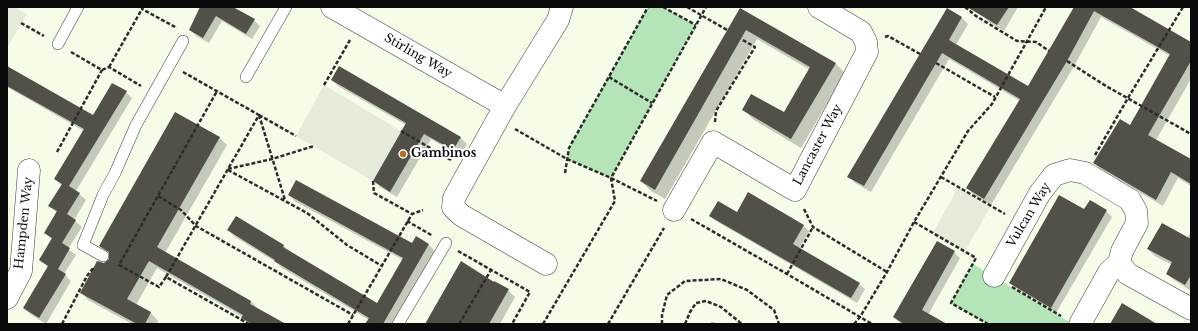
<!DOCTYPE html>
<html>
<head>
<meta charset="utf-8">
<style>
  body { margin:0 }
  #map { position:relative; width:1198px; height:331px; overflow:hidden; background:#f5fde8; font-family:"Libre Baskerville",serif }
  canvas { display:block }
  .frame { position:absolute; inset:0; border:8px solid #0a0a0a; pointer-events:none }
</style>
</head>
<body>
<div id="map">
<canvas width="1198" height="331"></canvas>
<div class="frame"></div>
</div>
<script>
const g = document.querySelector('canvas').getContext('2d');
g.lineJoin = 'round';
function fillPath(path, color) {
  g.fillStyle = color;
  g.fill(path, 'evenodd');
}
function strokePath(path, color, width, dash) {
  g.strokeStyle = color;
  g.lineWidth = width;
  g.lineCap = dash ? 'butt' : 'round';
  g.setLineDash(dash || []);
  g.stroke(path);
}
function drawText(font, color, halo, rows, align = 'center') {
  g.font = font + ' "Libre Baskerville",serif';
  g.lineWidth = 4;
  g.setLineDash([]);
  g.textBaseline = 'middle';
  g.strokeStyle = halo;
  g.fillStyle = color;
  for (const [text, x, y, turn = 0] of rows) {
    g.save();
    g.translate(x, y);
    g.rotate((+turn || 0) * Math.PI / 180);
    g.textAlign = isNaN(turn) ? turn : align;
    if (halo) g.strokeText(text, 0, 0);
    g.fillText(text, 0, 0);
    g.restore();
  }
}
const green = new Path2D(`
  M648 7H663L696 25 611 178 567 159 569 148Z
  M973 264 1073 324H988L951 303Z`);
const plaza = new Path2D(`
  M7 7H14L27 14 7 48Z
  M324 85 401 131 373 181 296 136Z
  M958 187 991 206 965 251 933 233Z`);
const shadow = new Path2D(`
  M198 7H231L254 20 260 26 252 39 222 21 209 43 196 36 190 30 201 9Z
  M988 7H1018L1004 31 989 22 983 16Z
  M1075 7H1127L1191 44V79L1156 140 1191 160V186L1178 178 1163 206 1101 170 1094 163 1130 126 1170 56 1101 17 1073 68 991 205 974 195 967 188 1020 101 949 59 871 192 855 183 849 176 961 17 968 24 956 45 1028 87Z
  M740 9 835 63 845 73 801 148 754 120 744 110 784 114 810 70 757 39 665 199 651 191 641 181Z
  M7 67 93 116 113 84 126 92 132 98 76 191 86 200 74 220 82 227 68 249 76 255 64 274 71 281 46 324 30 314 24 308 49 267 40 260 52 239 45 233 57 213 50 206 62 186 55 179 84 131 7 87Z
  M339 67 461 138 467 144 460 156 431 139 397 197 380 187 374 180 406 125 338 86 332 80Z
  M175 113 220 138 227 145 165 253 251 301 258 309 284 324H249L243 317 157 268 136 305 151 313 158 321 157 324H132L88 300 81 292 104 264 110 260V255L100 246Z
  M289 195 412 244 416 237 429 245 436 252 394 324H366L369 320 282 268 277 263 235 237 228 230 236 217 284 246 290 252 377 304 403 260 296 202Z
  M1084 211H1106L1112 217 1056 313 1016 288 1010 283Z
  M737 213 803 225 809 231 799 249 859 284 865 289 857 303 716 221 710 216Z
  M1191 231V291L1174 280 1167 274 1172 265 1155 256 1148 249 1187 238Z
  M954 252 960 258 928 315 945 324 900 323 894 317Z
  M494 283 508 290 515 297 500 324H426Z`);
const building = new Path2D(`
  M200 7H233L255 19 246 34 216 16 203 38 189 30Z
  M967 7H1009L997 25Z
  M1074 7H1130L1191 42V61L1148 135 1191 159V184L1171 172 1156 200 1093 163 1120 119 1130 125 1170 54 1094 11 1067 61 984 199 966 188 1020 99 942 53 864 186 847 177 947 8 962 17 949 40 1028 86Z
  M740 8 836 63 791 139 742 110 751 94 784 112 810 67 746 30 655 190 640 181Z
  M7 66 93 115 112 83 127 91 69 186 80 193 67 214 76 220 62 243 70 248 58 269 66 274 39 318 23 308 48 266 39 260 52 238 44 233 57 211 48 206 62 184 54 179 84 129 7 86Z
  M339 66 461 137 453 150 424 134 390 192 373 181 406 123 331 80Z
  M175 112 220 137 157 247 251 301 250 304 286 324H252L241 318 243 315 149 261 127 299 151 312 145 324H137L80 293 97 261 104 263 109 259V252L99 246Z
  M296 180 412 243 416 236 429 244 383 324H365L369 318 274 261 275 260 227 230 236 216 284 245 283 247 377 303 403 258 288 195Z
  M748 192 804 225 793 244 860 283 851 298 709 216 718 201 737 212Z
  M1059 195 1084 209 1090 200 1107 210 1051 308 1009 283Z
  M1162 223 1191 239V275L1185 285 1166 274 1172 262 1147 249Z
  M937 241 955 251 922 310 947 324H904L893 317Z
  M461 261 494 282V281L509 289 489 324H425Z
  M1122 303 1157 324H1110Z`);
const path = new Path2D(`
  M143 7 142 9 177 28
  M663 7 696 25
  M687 7 727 30
  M965 7 976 16 1017 41 1036 42 1049 51
  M21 23 44 36
  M885 37 888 36 920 54
  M71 52 102 70 109 67 141 86
  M1067 61 1106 86 1191 134
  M936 63 995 97
  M109 67 142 9
  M183 72 259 115 166 277 249 324
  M609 77 652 103
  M324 85 350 40
  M259 115 285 200
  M259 115 296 136
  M715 122 716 111 755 47 741 39
  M515 129 567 159 611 178 657 201
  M401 131 451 160
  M57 152 102 70
  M1095 155 1128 98 1183 7
  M228 169 272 159 314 146
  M228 170 307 213 347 245 382 266
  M565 173 569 148 648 7
  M941 177 1005 214
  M373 181 374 193 412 214
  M158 196 181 210 196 226 353 315
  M804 209 813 227 887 272
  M691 219 787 274 872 324
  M407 221 433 236
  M914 222 976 258 951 303 988 324
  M458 251 530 292 512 324
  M787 274 813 227
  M166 277 159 287 119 265 217 91
  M1012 287 1061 316
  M62 324 87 276 94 267
  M348 324 412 214 423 210
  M459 324 491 270
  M543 324 615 201 611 178 706 7
  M608 324 664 228
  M662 324V315L667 295 685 281 721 279 747 290 774 310 779 324
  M685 324 690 312 696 303 706 301 721 307 742 324
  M711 324H717
  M854 324 860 317 887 272 914 222 968 131 992 104 1046 7`);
const lane = new Path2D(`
  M58 44 78 7
  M246 77 286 7
  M103 256 83 245 103 195 115 173 136 125 183 41
  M398 324 446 243`);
const street = new Path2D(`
  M332 7 505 106
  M674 210 713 142 795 190 867 52 866 42 861 32 819 7
  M546 264 461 215 453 207 454 198 505 106 558 20 562 7
  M994 276 1040 193 1054 175 1070 170 1085 173 1130 200 1136 211 1137 223 1122 251 1119 263 1128 274 1191 309
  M7 298 21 271 29 170
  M1080 324 1109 272 1119 263`);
const markers = [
  [403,154,4,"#ad702e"]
];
const streetNames = [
  ["Stirling Way",418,56,30],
  ["Lancaster Way",818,145,-62],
  ["Vulcan Way",1029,215,-59],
  ["Hampden Way",24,223,-84]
];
const poiNames = [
  ["Gambinos",411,154]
];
fillPath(green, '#b5e4b8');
fillPath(plaza, '#e5ebd9');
fillPath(shadow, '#0003');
fillPath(building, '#515147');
strokePath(lane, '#3d3d3d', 12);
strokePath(street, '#3d3d3d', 23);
strokePath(path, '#2c2c2c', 2.5, [4, 2]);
strokePath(lane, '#fff', 11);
strokePath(street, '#fff', 22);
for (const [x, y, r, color] of markers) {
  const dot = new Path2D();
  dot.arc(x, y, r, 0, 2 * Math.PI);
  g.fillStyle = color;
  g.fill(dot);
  strokePath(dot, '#fff', 1.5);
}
drawText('12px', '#0a0a0a', '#fff', streetNames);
drawText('bold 12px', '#0a0a0a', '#fff', poiNames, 'left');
</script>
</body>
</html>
